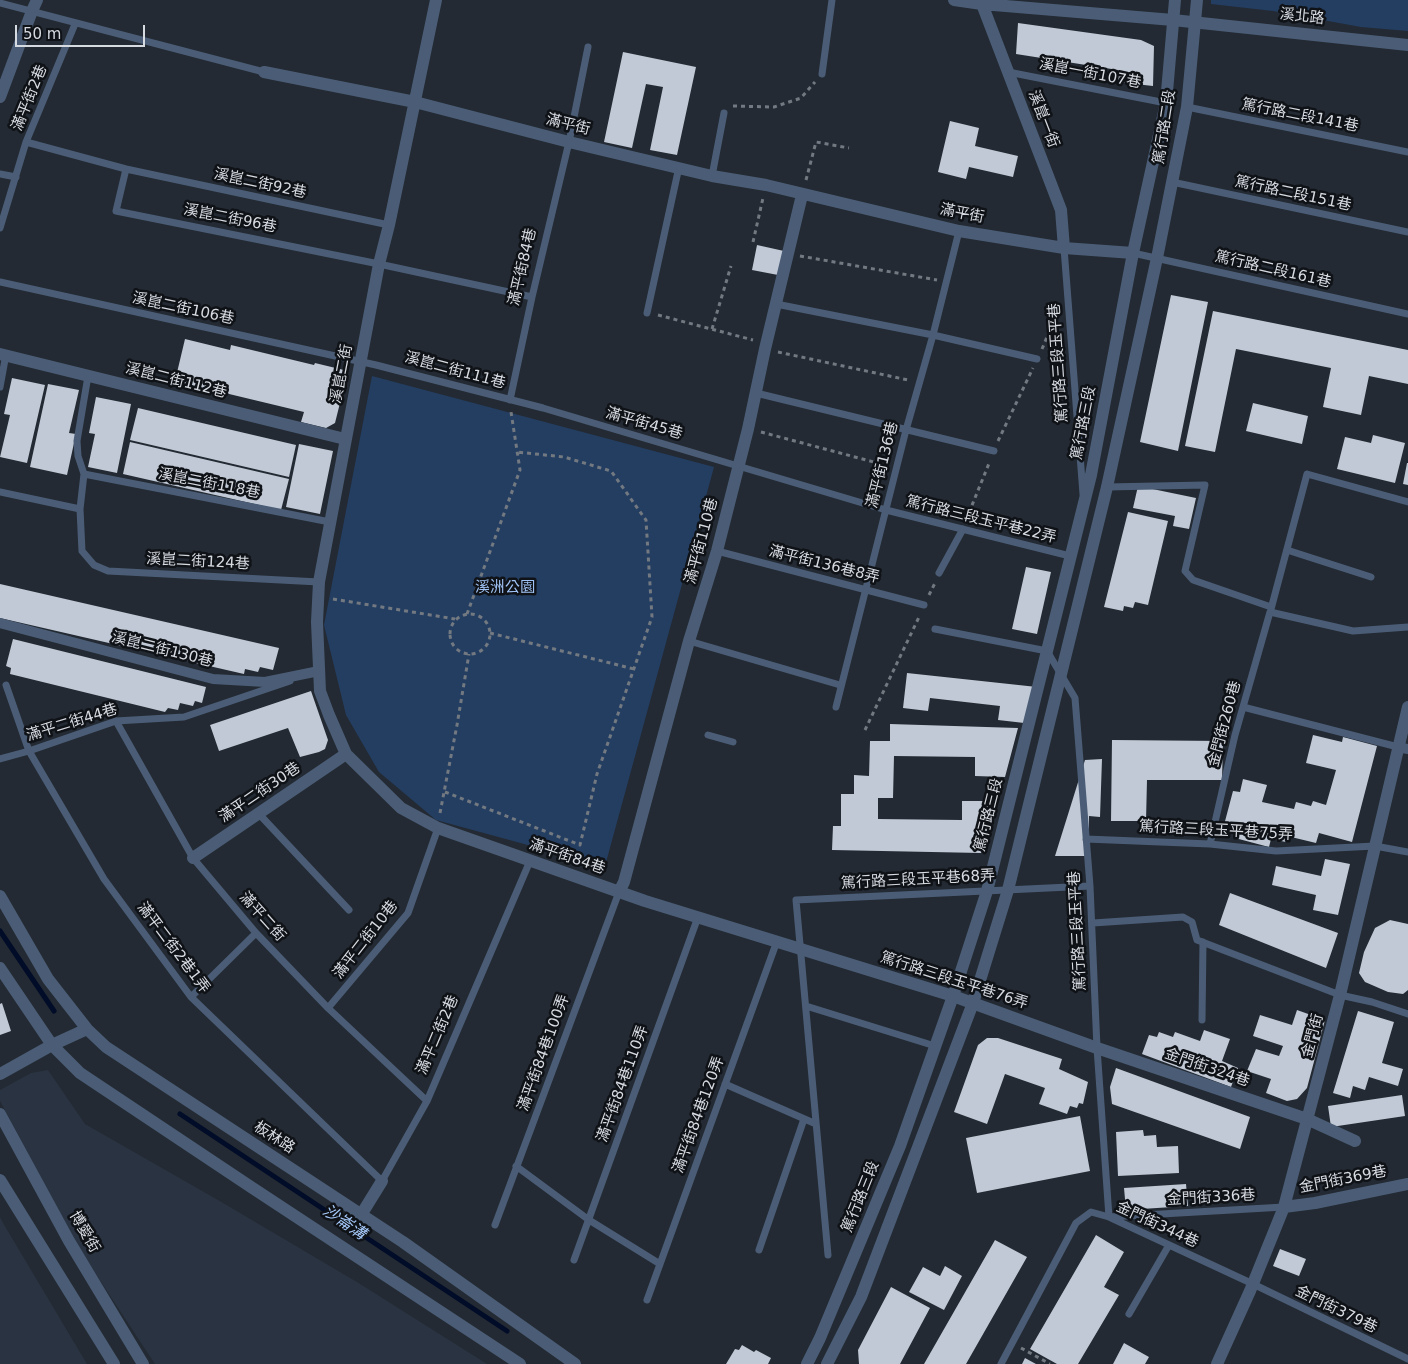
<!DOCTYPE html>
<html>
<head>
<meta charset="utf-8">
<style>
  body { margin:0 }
  #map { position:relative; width:1408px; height:1364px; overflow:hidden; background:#232a33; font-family:"DejaVu Sans",sans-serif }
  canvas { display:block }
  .scale { position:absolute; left:15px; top:25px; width:130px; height:22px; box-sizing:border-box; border:2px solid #d6dae1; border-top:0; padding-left:6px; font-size:15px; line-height:18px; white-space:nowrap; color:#d6dae1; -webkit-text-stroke:4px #0f1216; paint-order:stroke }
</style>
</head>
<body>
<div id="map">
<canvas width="1408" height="1364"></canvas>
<div class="scale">50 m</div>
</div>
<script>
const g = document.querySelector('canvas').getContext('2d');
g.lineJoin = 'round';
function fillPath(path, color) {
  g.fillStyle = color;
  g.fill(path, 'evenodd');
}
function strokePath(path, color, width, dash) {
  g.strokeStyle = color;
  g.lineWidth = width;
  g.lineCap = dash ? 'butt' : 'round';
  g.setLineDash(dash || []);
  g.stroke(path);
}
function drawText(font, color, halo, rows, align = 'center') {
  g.font = font + ' "DejaVu Sans","Noto Sans TC",sans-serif';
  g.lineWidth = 5;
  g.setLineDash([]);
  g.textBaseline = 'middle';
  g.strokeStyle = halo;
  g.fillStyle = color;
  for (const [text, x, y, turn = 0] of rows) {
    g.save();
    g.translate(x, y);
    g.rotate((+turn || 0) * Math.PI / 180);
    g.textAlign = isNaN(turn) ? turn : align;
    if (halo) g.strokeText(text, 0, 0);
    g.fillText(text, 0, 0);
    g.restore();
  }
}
const built = new Path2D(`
  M48 1070 85 1124 218 1200 357 1282 487 1364H155L80 1250 0 1101V1090L31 1073Z
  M0 1217 3 1223 87 1364H0Z`);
const green = new Path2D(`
  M1211 0H1408V31L1361 27 1273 11 1211 4Z
  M372 376 714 467 605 866 436 820 379 772 346 715 324 625Z`);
const stream = new Path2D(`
  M0 931 54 1011
  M180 1114 507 1331`);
const building = new Path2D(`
  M1018 23 1141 40 1154 46 1153 86 1118 82V70L1016 54Z
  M623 52 696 67 677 155 650 150 663 87 646 84 632 148 604 142Z
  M950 121 979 128 975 146 1018 156 1013 177 969 167 966 179 938 172Z
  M757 245 784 251 778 275 752 270Z
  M1171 295 1208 302 1178 451 1140 442Z
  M1213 311 1408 350V384L1369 376 1361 415 1323 407 1331 368 1236 349 1215 452 1185 446Z
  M185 339 230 350 231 345 314 365 315 363 348 371 335 423 326 428 301 422 304 412 175 381Z
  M12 378 45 385 27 463 0 457 10 415 4 414Z
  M48 384 79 390 69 433 76 434 67 475 30 467Z
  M96 397 131 404 117 473 88 467 95 434 89 433Z
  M1253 403 1308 416 1302 444 1246 431Z
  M138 408 296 445 289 477 130 440Z
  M1373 435 1405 443 1395 483 1337 469 1345 437 1371 443Z
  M130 442 289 479 281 510 123 474Z
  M299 444 333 451 320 514 286 507Z
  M1407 463H1408V485L1403 484Z
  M1138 486 1196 498 1189 529 1173 526 1175 516 1133 508Z
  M1128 512 1168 521 1148 605 1135 602 1133 608 1124 606 1123 611 1104 607Z
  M1026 567 1051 572 1037 634 1012 629Z
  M0 584 279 648 273 670 260 667 258 672 245 669 244 674 0 618Z
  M13 639 206 687 202 703 195 701 193 706 180 703 178 710 168 708 165 712 10 674 11 668 6 666Z
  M907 673 1037 687 1033 724 998 720 1000 706 930 698 928 711 903 708Z
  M311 691 328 740 325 749 319 752 300 757 288 728 219 751 210 725Z
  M890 724 1018 728 1005 777 975 776V757L894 756 893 798H878V819L962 820V801H997L981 853 832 850 833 826H841V794H854V775L869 776 870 741H890Z
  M1313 735 1342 742 1343 737 1377 746 1352 842 1319 833 1316 843 1287 836 1286 842 1271 839 1269 847 1235 838 1238 829 1224 825 1233 791 1240 792 1243 779 1267 785 1262 802 1294 809 1296 802 1311 806 1313 801 1326 805 1336 770 1306 763Z
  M1112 740 1223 741 1222 780H1147L1146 821H1111Z
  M1102 759 1100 817 1089 816V856H1055L1085 760Z
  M1325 859 1350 864 1338 915 1313 910 1316 895 1272 885 1276 866 1321 876Z
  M1230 893 1338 933 1326 968 1219 925Z
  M1390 920 1408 924V990L1403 994 1388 992 1365 982 1359 973 1364 952 1375 928Z
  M2 1003 11 1031 0 1035V1004Z
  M1297 1010 1325 1020 1307 1088 1297 1099 1287 1101 1266 1093 1271 1079 1247 1071 1256 1049 1279 1056 1283 1046 1253 1036 1260 1015 1292 1025Z
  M1358 1011 1394 1022 1382 1063 1403 1069 1398 1086 1369 1077 1365 1090 1353 1086 1350 1098 1333 1093Z
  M1204 1030 1230 1039 1222 1061 1238 1068 1231 1087 1142 1054 1149 1035 1157 1037 1159 1032 1173 1037 1175 1032 1200 1041Z
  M987 1038H998L1062 1059 1059 1069 1088 1082 1083 1104 1079 1103 1077 1108 1070 1106 1067 1114 1039 1104 1045 1088 1005 1074 987 1124 954 1112 978 1045Z
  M1116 1068 1250 1117 1240 1149 1112 1104 1110 1087Z
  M1402 1095 1405 1116 1331 1127 1328 1106Z
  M1080 1116 1090 1171 977 1193 966 1138Z
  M1143 1130 1144 1136 1156 1135 1157 1147 1178 1146 1179 1173 1118 1176 1116 1132Z
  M1186 1184 1188 1206 1126 1210 1124 1188Z
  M1096 1235 1124 1252 1104 1287 1119 1295 1078 1364H1057L1030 1349Z
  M995 1240 1027 1257 966 1364H924Z
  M1280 1249 1306 1259 1299 1276 1273 1266Z
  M945 1266 962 1276 944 1310 909 1292 923 1267 940 1276Z
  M891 1287 930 1308 900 1364H859L858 1350Z
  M1124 1343 1149 1357 1145 1364H1113Z
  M742 1345 754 1352 756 1350 771 1358 768 1364H726L735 1349 739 1350Z
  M1025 1358 1036 1364H1022Z`);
const path = new Path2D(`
  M733 106 774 107 801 98 815 82
  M806 180 816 142 849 148
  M753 242 763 198
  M800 256 937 280
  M658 315 753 340
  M712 329 731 266
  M1042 349 1057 313
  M778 352 908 380
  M761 432 885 465
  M998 441 1033 368
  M966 520 990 461
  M929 595 935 583
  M333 599 455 619
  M450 634a20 20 0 1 1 40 0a20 20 0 1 1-40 0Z
  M467 614 520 470 511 412
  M490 633 634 669
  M865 730 920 615
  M445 792 580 845 597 774 652 617 646 520 611 471 564 457 517 452
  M440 813 457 725 469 654
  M1021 1348 1050 1364`);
const service = new Path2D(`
  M0 3 264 72
  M75 24 26 142 126 169 389 225
  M1008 72 1166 103
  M822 74 832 0
  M1187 107 1408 152
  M126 169 116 211 379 264 532 297
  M0 174 16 177
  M712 176 724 113
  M1172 182 1408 232
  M0 228 26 142
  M1064 248 1083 494
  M1133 253 1408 314
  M0 282 376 365 543 408 886 510 1070 556
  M776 304 933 335 1037 359
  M647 313 679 167
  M88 376 77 441 78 456 84 474 80 509 82 551 94 565 108 571 319 582
  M0 387 6 354
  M756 393 994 451
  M510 400 532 297 569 142 588 47
  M84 474 330 522
  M1107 487 1205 485 1185 571 1193 580 1271 607
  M0 492 80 509
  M1287 550 1371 577
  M717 551 924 605
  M939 573 963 529
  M1271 609 1307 474 1408 502
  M935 629 1047 651 1075 698 1090 886 1097 1048 1109 1217 1284 1207
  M689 641 840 685
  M6 685 29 751 104 879 191 997 382 1181 427 1101 530 861
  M836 707 906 430 933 335 959 231
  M1243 707 1398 747
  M116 721 193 858 256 933 328 1008 427 1101
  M708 735 733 742
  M0 759 29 751 116 721 184 717 290 681
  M259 814 349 910
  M1086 839 1210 844 1276 851 1375 846 1408 852
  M1210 844 1235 735 1270 612 1353 631 1408 627
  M1093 923 1183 917 1192 922 1197 940 1340 995 1372 1002 1408 1014
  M191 997 256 933
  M806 1006 935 1046
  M328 1008 408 913 438 828
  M1202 1020 1203 942
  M725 1084 816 1124
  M516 1166 589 1220 660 1264
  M495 1225 619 892
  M759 1250 804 1119
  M828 1255 796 900 1090 886
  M574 1260 698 917
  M647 1300 777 941
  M1129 1314 1169 1245
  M1001 1364 1076 1223 1091 1212 1109 1217 1253 1284 1408 1359`);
const pedestrian = new Path2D(`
  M0 623 213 679 265 682 319 671
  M1398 747 1408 749`);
const minor = new Path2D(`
  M436 0 389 225 379 264 319 582 317 622 320 691 329 715 346 754 401 808 438 828 645 901 953 996 1097 1048 1307 1119 1355 1141
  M954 0 982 4 1173 20 1408 45
  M982 4 1061 210 1064 248
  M264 72 415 102 569 142 712 176 766 185 959 231 1064 248 1133 253
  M0 354 345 439
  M193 858 346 754
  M619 892 624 882 689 641 717 551 748 429 765 349 802 195
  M1284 1207 1315 1203 1408 1184
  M361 1215 382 1181
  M1217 1364 1250 1291 1284 1207 1340 995 1408 707`);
const tertiary = new Path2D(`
  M0 97 32 11 37 0
  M0 896 48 979 87 1029 106 1047 403 1242 575 1364
  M0 968 52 1045 80 1073 251 1187 520 1364
  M0 1074 52 1045 87 1029
  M0 1114 69 1241 143 1364
  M0 1180 114 1364
  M807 1364 820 1338 900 1146 953 996 987 891 1091 475 1133 253 1166 103 1175 0
  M827 1364 861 1297 973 1003 1008 890 1107 487 1157 258 1187 107 1197 0`);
const streetNames = [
  ["溪北路",1302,17,6],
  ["溪崑一街107巷",1090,74,11],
  ["滿平街2巷",30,98,-68],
  ["篤行路二段141巷",1300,116,11],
  ["溪崑一街",1043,119,69],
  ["滿平街",568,125,14],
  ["篤行路二段",1165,127,-81],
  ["溪崑二街92巷",260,184,12],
  ["篤行路二段151巷",1293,194,12],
  ["滿平街",962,214,11],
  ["溪崑二街96巷",230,219,11],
  ["滿平街84巷",523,267,-77],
  ["篤行路二段161巷",1273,270,13],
  ["溪崑二街106巷",183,309,12],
  ["篤行路三段玉平巷",1059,363,-94],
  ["溪崑二街111巷",455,371,15],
  ["溪崑二街",342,374,-79],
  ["溪崑二街112巷",176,381,14],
  ["篤行路三段",1084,423,-79],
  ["滿平街45巷",644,424,16],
  ["滿平街136巷",883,465,-76],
  ["溪崑二街118巷",209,484,11],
  ["篤行路三段玉平巷22弄",981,520,14],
  ["滿平街110巷",702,541,-75],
  ["溪崑二街124巷",198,562,3],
  ["滿平街136巷8弄",824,565,14],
  ["溪崑二街130巷",162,650,14],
  ["滿平二街44巷",72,723,-17],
  ["金門街260巷",1225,724,-75],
  ["滿平二街30巷",260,793,-34],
  ["篤行路三段",989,815,-76],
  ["篤行路三段玉平巷75弄",1216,831,3],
  ["滿平街84巷",567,857,19],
  ["篤行路三段玉平巷68弄",918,880,-3],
  ["滿平二街",262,917,48],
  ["篤行路三段玉平巷",1078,931,-93],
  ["滿平二街10巷",366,940,-52],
  ["滿平二街2巷1弄",173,948,53],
  ["篤行路三段玉平巷76弄",954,981,18],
  ["滿平二街2巷",438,1035,-67],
  ["金門街",1313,1036,-75],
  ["滿平街84巷100弄",544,1053,-70],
  ["金門街324巷",1207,1068,19],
  ["滿平街84巷110弄",623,1084,-70],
  ["滿平街84巷120弄",699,1115,-70],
  ["板林路",274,1138,33],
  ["金門街369巷",1343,1180,-11],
  ["篤行路三段",861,1197,-68],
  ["金門街336巷",1211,1198,-3],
  ["金門街344巷",1157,1225,25],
  ["博愛街",84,1232,60],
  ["金門街379巷",1336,1310,26]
];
const parkNames = [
  ["溪洲公園",505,588]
];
const waterNames = [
  ["沙崙溝",344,1223,34]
];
fillPath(built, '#2a3342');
fillPath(green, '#243e62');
strokePath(stream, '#000c28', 5);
fillPath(building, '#c0c9d5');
strokePath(path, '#737981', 3, [4, 4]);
strokePath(service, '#4b5d76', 7);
strokePath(pedestrian, '#4b5d76', 10);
strokePath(minor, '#4b5d76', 12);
strokePath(tertiary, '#4b5d76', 12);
drawText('15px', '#d6dae1', '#0f1216', streetNames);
drawText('15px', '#9fc2f4', '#0f1216', parkNames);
drawText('italic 16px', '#a6cafc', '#0f1216', waterNames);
</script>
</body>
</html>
